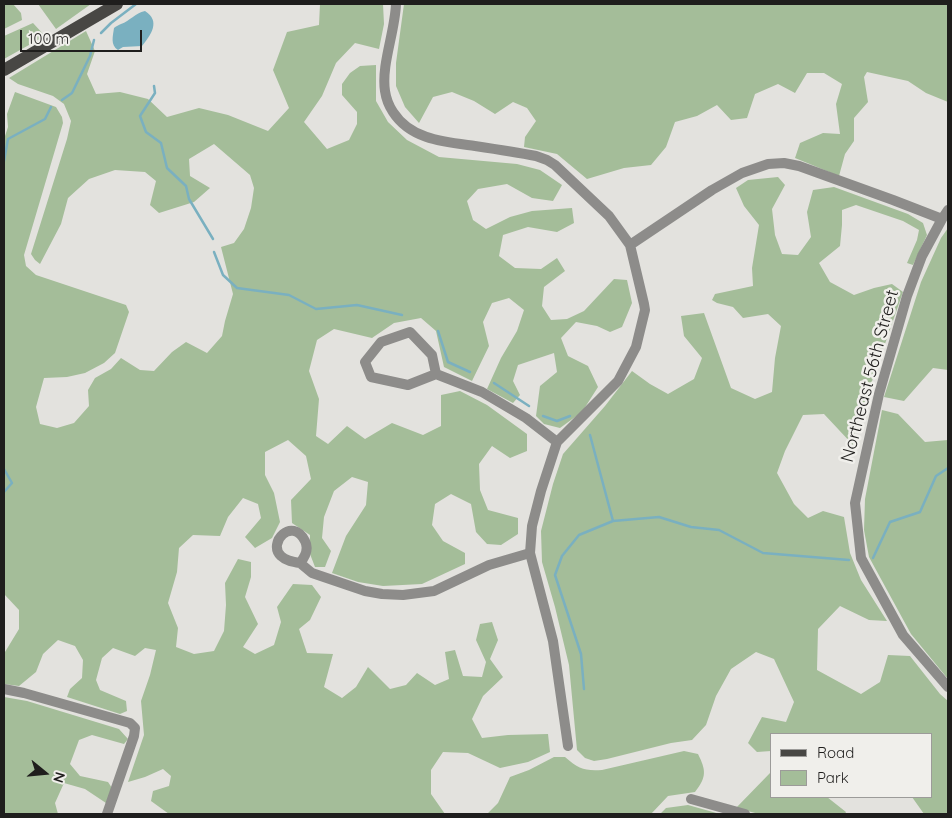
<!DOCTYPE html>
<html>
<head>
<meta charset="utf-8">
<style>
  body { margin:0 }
  #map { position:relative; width:952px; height:818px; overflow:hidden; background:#e3e2de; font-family:Quicksand,sans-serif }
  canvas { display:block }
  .frame { position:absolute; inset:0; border:5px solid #1f1e1d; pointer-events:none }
  .legend { position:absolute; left:770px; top:733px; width:162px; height:65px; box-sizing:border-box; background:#f0efeb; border:1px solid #9c9b99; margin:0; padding:6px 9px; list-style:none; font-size:15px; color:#1f1e1d }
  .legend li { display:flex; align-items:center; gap:10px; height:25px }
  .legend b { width:25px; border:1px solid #9c9b99 }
  .north { position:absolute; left:20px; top:748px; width:50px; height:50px; -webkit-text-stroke:4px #f0efeb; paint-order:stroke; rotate:107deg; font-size:14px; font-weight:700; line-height:20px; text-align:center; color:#1f1e1d }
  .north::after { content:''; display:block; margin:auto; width:18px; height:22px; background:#1f1e1d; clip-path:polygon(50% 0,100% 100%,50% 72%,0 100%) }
  .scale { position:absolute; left:20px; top:30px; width:122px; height:22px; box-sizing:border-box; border:2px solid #1f1e1d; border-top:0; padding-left:6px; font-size:15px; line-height:18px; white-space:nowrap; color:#1f1e1d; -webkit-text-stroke:4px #f0efeb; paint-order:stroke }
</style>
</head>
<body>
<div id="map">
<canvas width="952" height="818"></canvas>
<div class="frame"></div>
<ul class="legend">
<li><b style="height:6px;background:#484744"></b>Road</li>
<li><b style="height:14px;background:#a4bd99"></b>Park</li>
</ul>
<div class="north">N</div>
<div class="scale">100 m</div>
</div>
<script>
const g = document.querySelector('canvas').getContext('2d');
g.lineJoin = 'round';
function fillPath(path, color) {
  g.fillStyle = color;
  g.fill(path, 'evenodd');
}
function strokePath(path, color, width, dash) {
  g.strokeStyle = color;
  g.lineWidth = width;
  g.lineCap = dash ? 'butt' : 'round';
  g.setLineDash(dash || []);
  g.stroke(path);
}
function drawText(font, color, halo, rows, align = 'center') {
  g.font = font + ' Quicksand,sans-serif';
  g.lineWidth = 5;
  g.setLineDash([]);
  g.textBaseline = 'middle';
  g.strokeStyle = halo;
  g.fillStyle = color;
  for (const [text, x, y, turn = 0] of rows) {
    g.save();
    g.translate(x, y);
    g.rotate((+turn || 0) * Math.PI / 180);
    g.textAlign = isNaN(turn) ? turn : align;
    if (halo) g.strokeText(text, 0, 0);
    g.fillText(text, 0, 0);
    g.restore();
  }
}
const green = new Path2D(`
  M4 4H13L21 13 22 20 4 29Z
  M38 4H91L56 29Z
  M320 4H383L384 24 379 49 355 43 336 63 322 96 304 122 327 149 349 140 357 124V112L342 95V84L350 73 360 66 376 65V101L388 122 407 140 439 157 517 164 540 170 562 185 553 201 532 198 507 184 478 189 467 201 473 220 486 229 510 217 532 211 572 208 574 223 557 232 528 227 503 235 499 256 515 268 541 269 557 258 565 271 544 287 542 306 551 320 567 319 584 311 614 279 627 280 632 303 622 327 610 332 597 326 576 322 561 338 568 356 588 366 598 387 582 412 560 428 544 424 536 416 540 386 557 372 554 353 518 365 513 381 520 395 513 403 487 389 501 358 517 331 524 310 509 298 492 303 483 322 489 346 472 381 444 367 436 331 421 318 394 323 372 338 334 329 317 340 309 371 319 399 316 436 328 444 347 426 365 439 392 423 423 435 441 426V395L460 391 487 405 527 434V451L510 458 492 446 479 464 480 490 488 510 518 518V534L501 545 487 544 476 532 471 504 451 494 435 504 432 525 443 541 465 553V564L422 584 383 586 358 582 332 573 346 536 366 505 368 482 352 477 334 491 324 517 322 538 331 551 325 567H315L310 554V535L292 523 291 500 311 479 306 456 288 440 265 452V475L274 493 280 522 272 538 255 548 245 537 261 518 258 504 243 498 228 517 220 536 193 535 179 548 177 572 168 603 178 628 176 647 194 654 214 651 224 631 226 605 225 583 238 559 251 562V577L245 597 258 624 243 647 255 654 274 645 281 622 277 607 293 584 312 585 321 597 310 620 299 629 307 653 333 654 324 687 342 698 356 687 368 667 390 689 406 685 417 673 435 685 449 679 445 652 455 650 463 676 482 677 486 662 476 640 480 624 492 622 498 640 490 659 503 677 483 696 472 719 482 738 508 735 548 734 550 752 528 762 500 768 468 753 443 752 431 770V794L445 814H169L151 801 153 791 169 786 171 776 163 769 145 777 128 782 144 735 141 701 150 675 156 650 145 648 135 656 113 648 102 658 96 680 100 690 126 701 127 711 120 714 67 697 70 689 82 678 83 660 75 646 58 640 43 654 36 672 19 686 4 684 5 652 19 629V610L4 594V139L8 127 7 114 15 92 56 107 62 117 63 123 24 255 26 266 36 275 126 305 129 312 115 353 104 363 85 373 67 377 44 378 36 407 40 424 57 428 74 423 89 406 88 390 95 378 111 369 121 358 140 370 154 371 172 352 186 342 207 353 222 336 225 321 233 294 221 247 234 243 244 229 251 208 254 188 250 175 214 144 189 159 190 176 210 188 194 202 159 213 150 205 156 181 145 172 115 170 89 179 68 198 61 224 40 264 35 260 31 254 67 139 71 121 64 104 53 96 18 84 9 78 86 31 95 51 87 74 96 94 120 92 148 99 167 117 199 108 228 115 268 131 289 108 273 70 287 32 319 25Z
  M404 4H948V102L926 93 908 81 867 72 864 77 868 102 854 118V141L845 154 839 176 795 158 800 143 823 133 840 134 836 104 842 84 824 73H807L795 93 778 84 755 94 747 118 731 120 717 105 697 116 675 122 666 147 651 165 624 168 587 179 557 154 524 147 525 137 536 121 527 108 513 102 495 114 474 101 452 92 433 97 419 123 405 107 396 86V63Z
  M33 23 45 36 4 59V36Z
  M778 177 785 185 772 209 775 235 782 254 798 255 811 237 807 212 813 190 834 187 908 214 923 223 927 235 913 265 907 263 917 240 919 230 903 221 856 205 842 210V225L840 246 819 263 830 282 854 295 874 288 892 284 903 292 870 387 855 430 853 445 824 414 803 415 785 451 777 473 794 504 808 518 823 511 844 517 850 553 861 580 887 621 869 620 840 606 818 629 817 670 861 694 880 682 888 655 910 656 940 694 948 701V814H924L912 797H931V734H771V751L757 752 748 743 762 717 786 722 794 702 774 659 756 652 731 669 716 696 706 725 692 740 671 743 607 759 594 761 585 758 577 750 569 665 555 607 542 562 541 531 553 484 563 454 605 406 632 371 650 384 668 394 694 379 702 358 684 336 681 316 704 313 731 388 755 399 772 392 775 358 781 326 768 314 743 318 733 307 717 303 712 300 715 294 753 286 752 268 759 225 744 206 736 188 748 180Z
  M948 228V370L933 368 904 401 884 397 921 282 941 238Z
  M882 410 898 414 925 442 948 440V679L911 634 869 557 864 530 865 499Z
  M4 697 27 701 119 729 128 739 124 744 92 735 79 740 70 764 80 776 108 782 112 788 106 803 85 789 64 783 55 803 58 814H4Z
  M684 751 698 754C706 770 707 777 695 792L668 796 651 814H487L498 803 510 777 529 770 554 757H565C579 769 584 771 602 770Z
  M771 770V797H827L846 812 845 814H759L736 808 770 773Z
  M688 805 720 814H660L666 808Z`);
const water = new Path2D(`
  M145 11C161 21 151 35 142 46L123 47 118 50C110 45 113 36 114 28 116 26 119 25 121 24 130 21 135 13 145 11Z`);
const stream = new Path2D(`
  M101 33 111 23 136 4
  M154 86 155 93 140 116 146 132 161 143 167 168 186 186 189 199 213 239
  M62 100 72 93 90 56 94 40
  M4 161 8 139 45 119 51 107
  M214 252 223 275 237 288 289 295 316 309 357 305 402 315
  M438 331 448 362 470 372
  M494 383 529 406
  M543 416 557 421 570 416
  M590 435 613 521
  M4 469 12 483 4 492
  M873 558 890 522 920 512 936 476 948 468
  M584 689 581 654 555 575 562 556 579 535 613 521 659 517 691 527 719 530 763 553 849 560`);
const minor = new Path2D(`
  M396 4C395 32 381 65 385 91 386 98 389 106 393 112 411 140 445 142 475 146 495 149 515 152 536 156L547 160 555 165 609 216 630 245 644 304 645 310 636 347 618 381 557 442 541 491 532 526 530 553 553 641 568 746
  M948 210 942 219 922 256 907 296 879 394 855 503 861 558 903 635 948 687
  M630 245 712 190 742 173 768 164 784 163 799 166 893 200 942 219
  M436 374 408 385 371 377 365 362 381 342 410 332 432 355 436 374 482 392 526 418 557 442
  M300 563C293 562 286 561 281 556 267 543 292 516 305 541 309 549 305 557 300 563L312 573 365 591 382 594 403 595 434 591 489 565 530 553
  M4 689 24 693 130 723 135 728 134 736 107 814
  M691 799 745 814`);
const primary = new Path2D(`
  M4 70 117 4`);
const streetNames = [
  ["Northeast 56th Street",870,376,-75]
];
fillPath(green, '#a4bd99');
fillPath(water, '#7ab0c0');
strokePath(stream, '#7ab0c0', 2.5);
strokePath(minor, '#8d8c8a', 10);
strokePath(primary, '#484744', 12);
drawText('18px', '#1f1e1d', '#f0efeb', streetNames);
</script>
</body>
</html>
